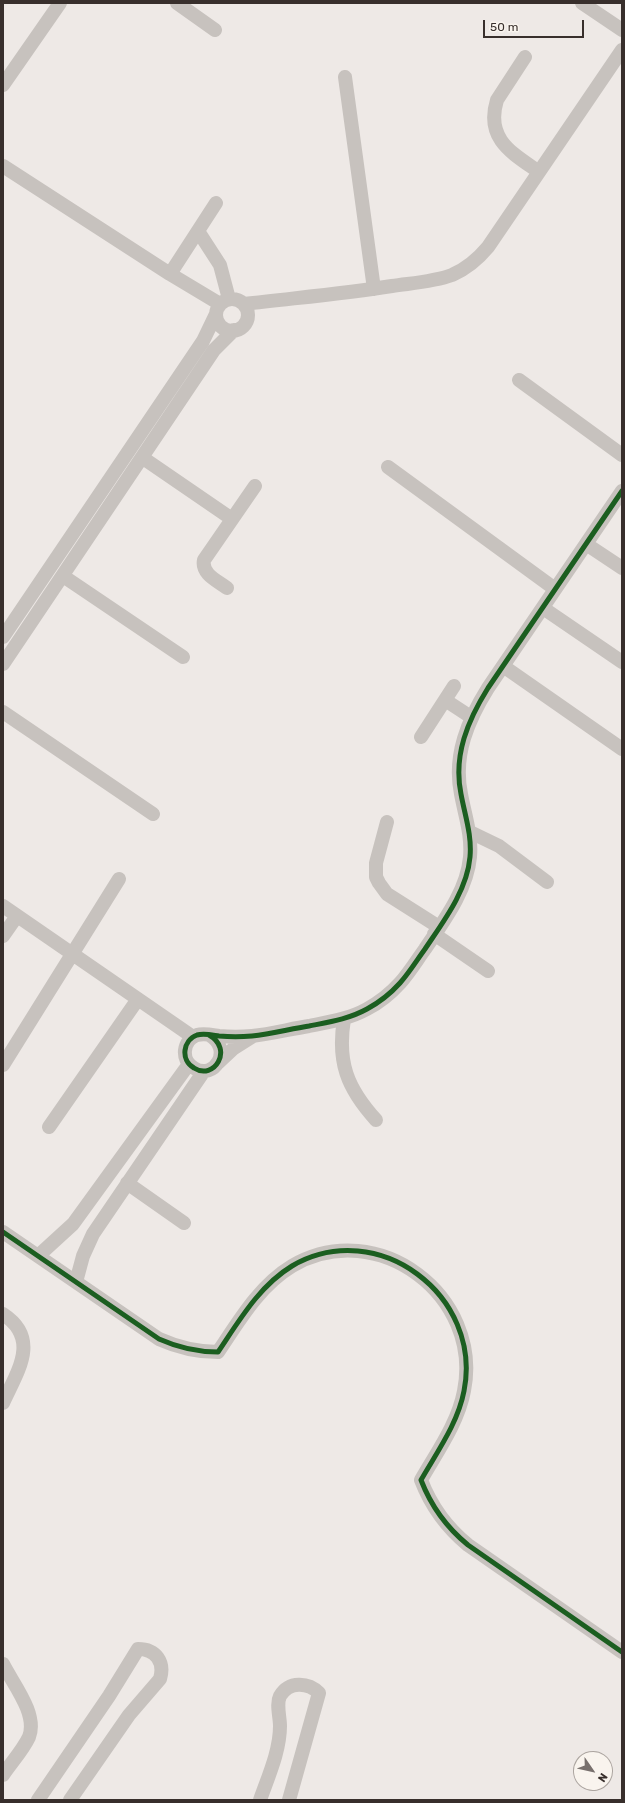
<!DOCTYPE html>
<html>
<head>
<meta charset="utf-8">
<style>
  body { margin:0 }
  #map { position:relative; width:625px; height:1803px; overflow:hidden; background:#eee9e6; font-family:Rubik,sans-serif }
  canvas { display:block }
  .frame { position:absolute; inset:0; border:4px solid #382f2c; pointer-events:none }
  .north { position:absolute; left:573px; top:1751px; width:40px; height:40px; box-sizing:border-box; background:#f9f4ee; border:1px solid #aca5a0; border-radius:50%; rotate:124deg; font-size:11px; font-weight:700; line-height:16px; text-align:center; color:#382f2c }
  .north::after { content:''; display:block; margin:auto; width:14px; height:18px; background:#78706d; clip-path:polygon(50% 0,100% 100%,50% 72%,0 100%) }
  .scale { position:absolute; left:483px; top:20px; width:101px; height:18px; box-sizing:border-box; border:2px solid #382f2c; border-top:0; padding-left:5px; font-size:12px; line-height:14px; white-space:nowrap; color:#382f2c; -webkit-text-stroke:3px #f9f4ee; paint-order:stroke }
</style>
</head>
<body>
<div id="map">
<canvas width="625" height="1803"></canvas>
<div class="frame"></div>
<div class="north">N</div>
<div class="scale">50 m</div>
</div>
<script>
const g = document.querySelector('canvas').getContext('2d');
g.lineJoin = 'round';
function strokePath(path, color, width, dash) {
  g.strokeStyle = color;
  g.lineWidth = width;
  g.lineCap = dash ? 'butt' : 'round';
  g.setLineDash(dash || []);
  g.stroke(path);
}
const minor = new Path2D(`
  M177 3 215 30
  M582 3 622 30
  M525 57 497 100C485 139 512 153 539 172
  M345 77 374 289
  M3 85 60 3
  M3 166 170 274 220 304
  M198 231 220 265 229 299
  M170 274 216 203
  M216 315a16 16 0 1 1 32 0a16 16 0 1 1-32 0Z
  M244 304C293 298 343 294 392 286 412 283 433 282 452 275 466 269 478 259 488 247L622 50
  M519 380 622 455
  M143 458 232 519
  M388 467 555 589
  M586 544 622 568
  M63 576 183 657
  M227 588C218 581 201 574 204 560L255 486
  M543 608 622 662
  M3 637 203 341 216 314
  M3 664 214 350 234 330
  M503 666 622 749
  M445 700 471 717
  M3 712 153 814
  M421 737 454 686
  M387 822 376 863V877L379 883 387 894 439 927
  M470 832 499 846 547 882
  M3 906 193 1037
  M434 934 488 971
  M3 936 17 916
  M344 1019C337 1062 347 1088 376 1120
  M209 1035C234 1049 214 1081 194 1068 180 1060 183 1040 197 1035 204 1033 212 1035 219 1036 230 1037 241 1037 252 1036 271 1034 290 1029 309 1026 329 1022 349 1019 367 1009 380 1002 391 993 400 983 409 973 417 960 425 949 443 922 467 891 470 857 472 835 465 816 461 794 453 755 468 720 488 688L622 491
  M218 1063 234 1048 253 1036
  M3 1065 119 879
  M49 1127 138 999
  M127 1183 184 1223
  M3 1232 159 1339C179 1348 197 1352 218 1352 239 1321 259 1286 292 1266 378 1216 483 1296 464 1391 458 1423 437 1452 421 1480 431 1506 446 1527 468 1545L622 1652
  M38 1256 73 1224 189 1064
  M76 1282 83 1256 93 1234 204 1071
  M3 1314C41 1339 17 1372 3 1403
  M3 1664C13 1684 38 1714 29 1737 23 1750 11 1763 3 1775
  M38 1800 109 1696 138 1649C156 1649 165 1662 160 1679L129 1715 70 1800
  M260 1800C268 1777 280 1751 280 1726 280 1717 276 1704 280 1696 289 1681 308 1682 319 1693L289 1800`);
const cycleway = new Path2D(`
  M209 1035C234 1049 214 1081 194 1068 180 1060 183 1040 197 1035 204 1033 212 1035 219 1036 230 1037 241 1037 252 1036 271 1034 290 1029 309 1026 329 1022 349 1019 367 1009 380 1002 391 993 400 983 409 973 417 960 425 949 443 922 467 891 470 857 472 835 465 816 461 794 453 755 468 720 488 688L622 491
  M3 1232 159 1339C179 1348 197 1352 218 1352 239 1321 259 1286 292 1266 378 1216 483 1296 464 1391 458 1423 437 1452 421 1480 431 1506 446 1527 468 1545L622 1652`);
strokePath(minor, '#c7c2be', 14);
strokePath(cycleway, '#1b5e20', 5);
</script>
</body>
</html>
